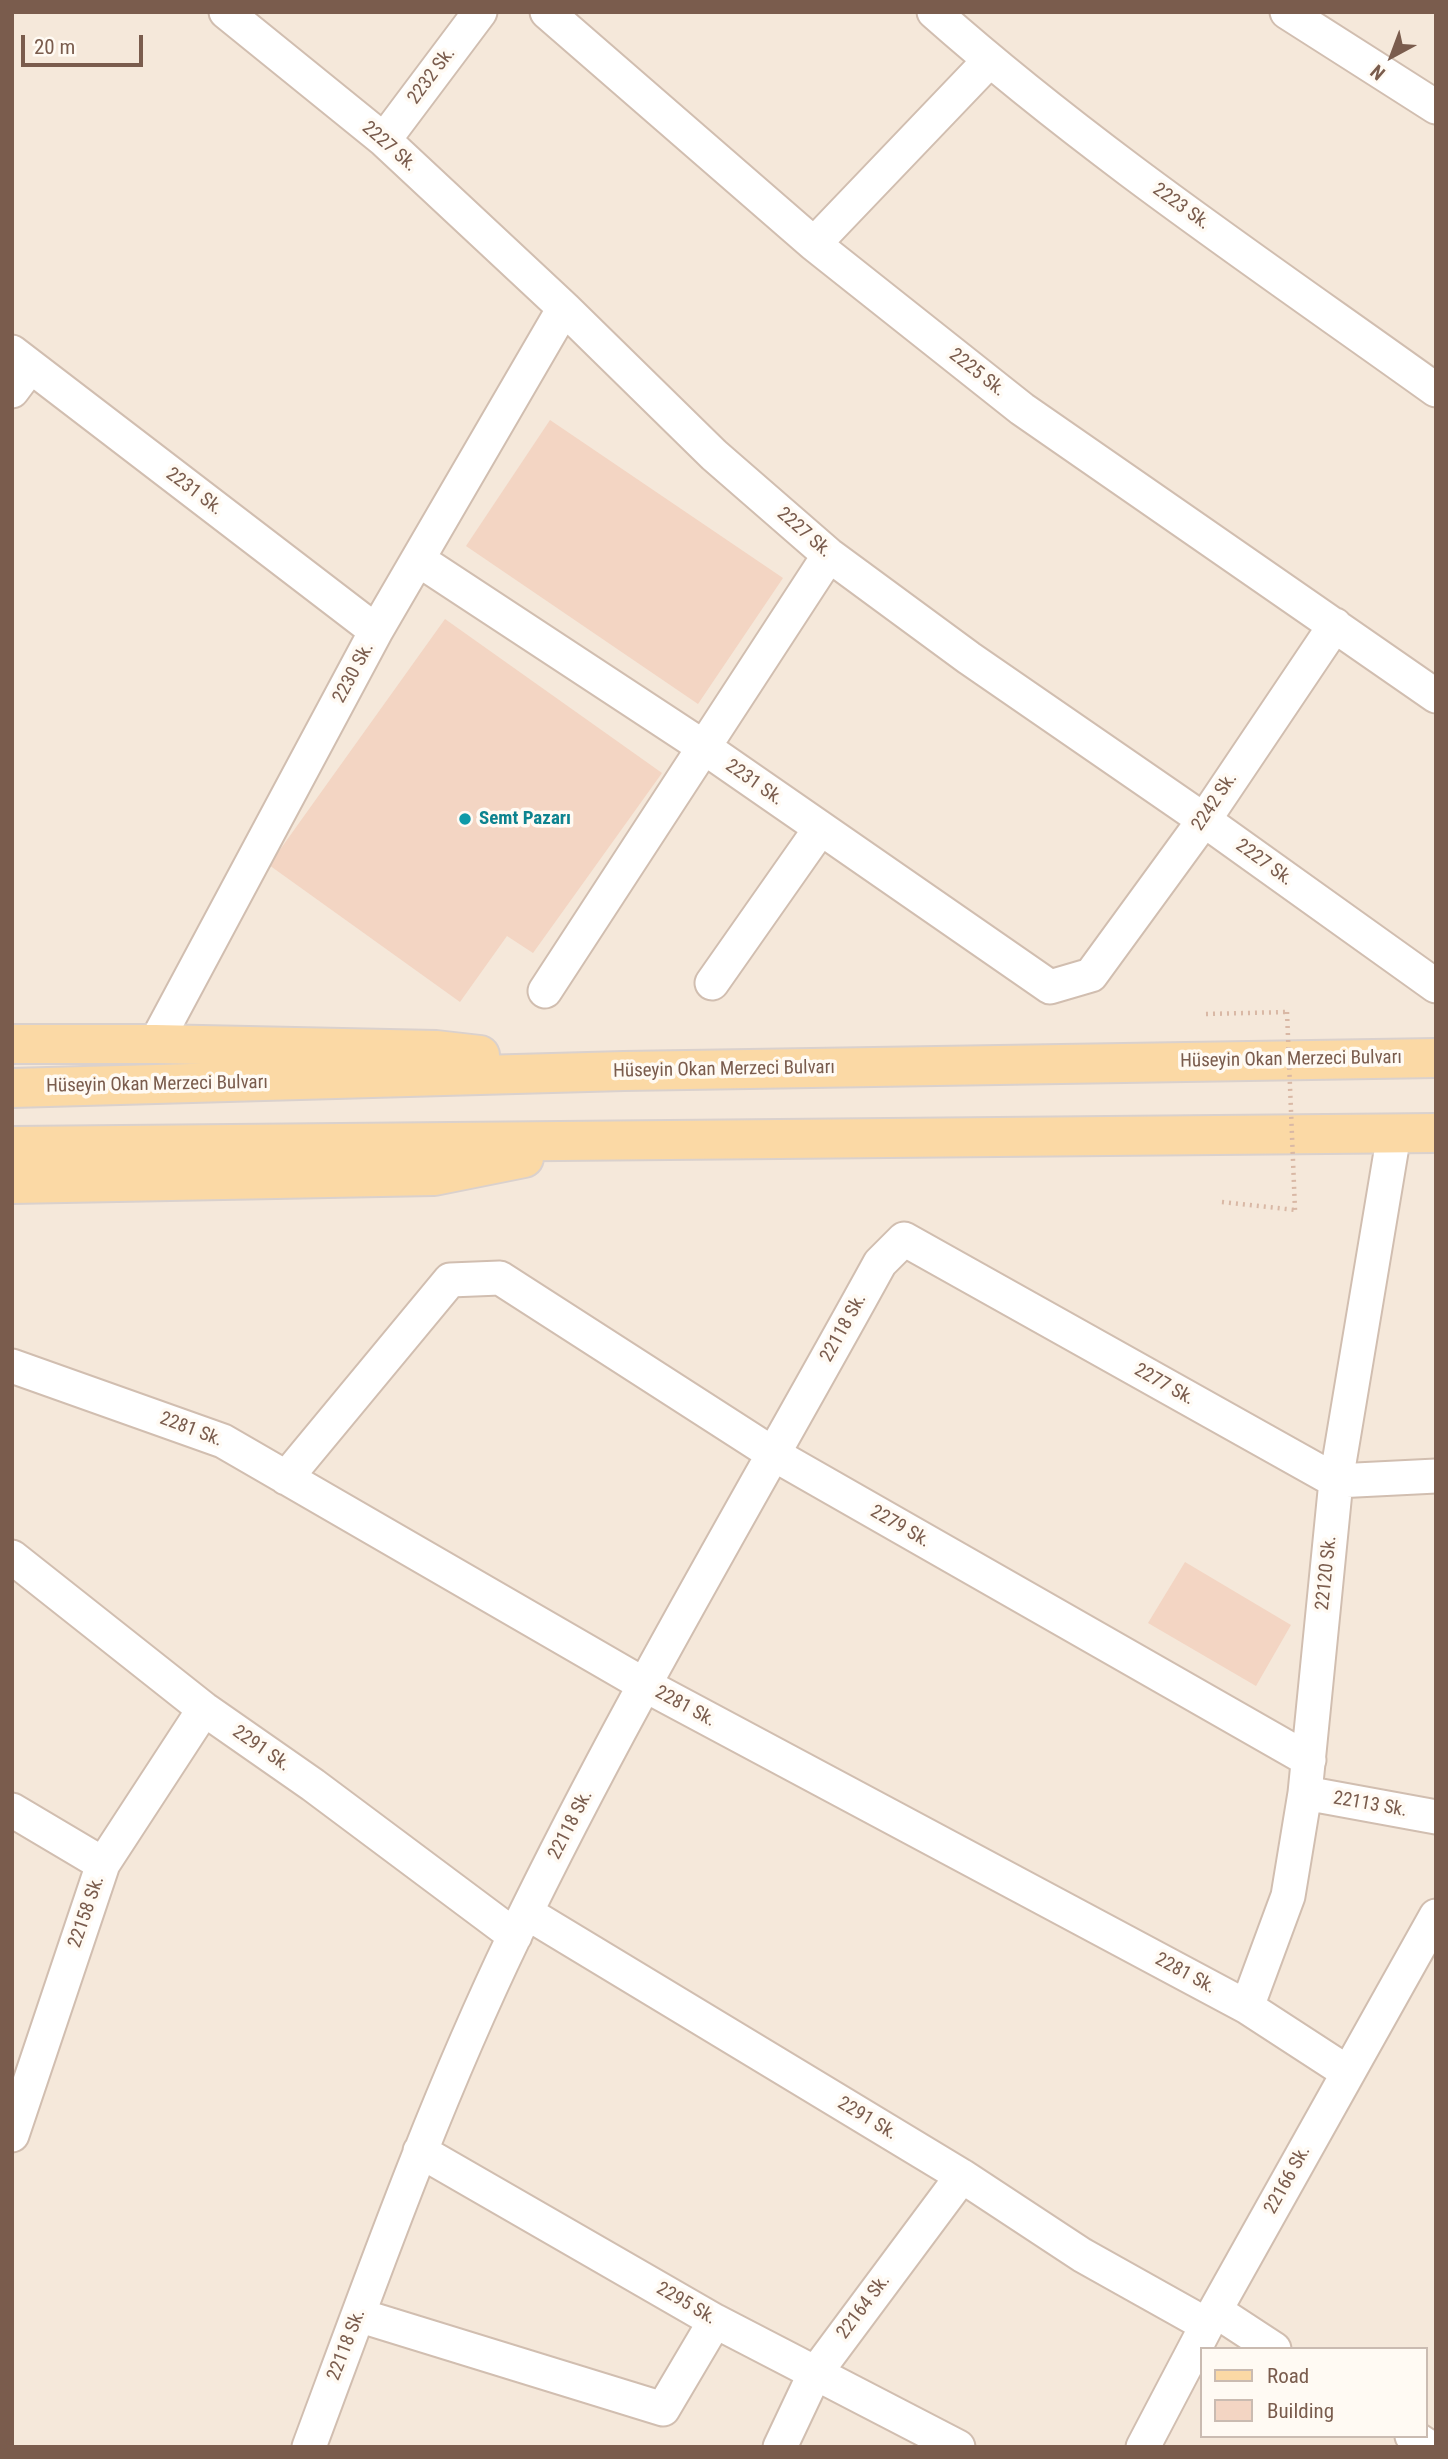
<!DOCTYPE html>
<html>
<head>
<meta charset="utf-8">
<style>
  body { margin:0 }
  #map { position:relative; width:1448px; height:2459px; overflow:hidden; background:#fdf6ec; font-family:"Roboto Condensed",sans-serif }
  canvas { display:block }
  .frame { position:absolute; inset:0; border:14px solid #7a5c4d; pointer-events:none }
  .legend { position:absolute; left:1200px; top:2347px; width:228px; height:91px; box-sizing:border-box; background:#fffaf3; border:2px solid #cabbb1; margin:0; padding:9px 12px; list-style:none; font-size:21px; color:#7a5c4d }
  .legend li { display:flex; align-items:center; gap:14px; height:35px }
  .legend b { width:35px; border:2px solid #cabbb1 }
  .north { position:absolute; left:1357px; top:21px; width:70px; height:70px; -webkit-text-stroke:5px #fffaf3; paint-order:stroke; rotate:221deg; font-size:19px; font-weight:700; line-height:28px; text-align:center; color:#7a5c4d }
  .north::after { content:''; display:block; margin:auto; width:24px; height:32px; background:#7a5c4d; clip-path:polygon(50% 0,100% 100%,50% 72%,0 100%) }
  .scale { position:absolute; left:21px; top:35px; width:122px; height:32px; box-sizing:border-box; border:4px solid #7a5c4d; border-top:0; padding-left:9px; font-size:21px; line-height:24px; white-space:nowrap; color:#7a5c4d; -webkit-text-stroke:5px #fffaf3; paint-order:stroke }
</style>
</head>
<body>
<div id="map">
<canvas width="1448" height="2459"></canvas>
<div class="frame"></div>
<ul class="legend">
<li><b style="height:9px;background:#fbd9a5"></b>Road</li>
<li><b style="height:19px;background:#f3d5c3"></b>Building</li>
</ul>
<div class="north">N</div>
<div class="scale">20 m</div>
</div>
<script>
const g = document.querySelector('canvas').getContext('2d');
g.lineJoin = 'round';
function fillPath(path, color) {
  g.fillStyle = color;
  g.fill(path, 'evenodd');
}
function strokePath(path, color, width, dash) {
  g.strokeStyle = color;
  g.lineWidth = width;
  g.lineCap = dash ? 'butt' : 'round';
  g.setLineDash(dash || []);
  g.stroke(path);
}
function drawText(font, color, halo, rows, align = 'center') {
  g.font = font + ' "Roboto Condensed",sans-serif';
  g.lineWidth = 7;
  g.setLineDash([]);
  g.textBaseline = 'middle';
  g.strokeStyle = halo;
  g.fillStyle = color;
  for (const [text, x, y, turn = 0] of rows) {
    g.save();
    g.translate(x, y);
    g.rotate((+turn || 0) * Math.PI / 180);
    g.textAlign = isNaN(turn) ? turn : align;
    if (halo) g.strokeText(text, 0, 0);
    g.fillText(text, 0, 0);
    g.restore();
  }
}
const residential = new Path2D(`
  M12 12H1436V2447H12ZM1201 2349H1425V2436H1201Z`);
const building = new Path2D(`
  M550 420 783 578 698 704 466 546Z
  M445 619 662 773 533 953 507 936 460 1002 269 865Z
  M1185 1562 1291 1625 1256 1686 1148 1623Z`);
const path = new Path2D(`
  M1206 1014 1287 1012
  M1222 1202 1295 1210`);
const street = new Path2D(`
  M226 12 384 140 564 308 714 455 829 555 969 658 1204 820 1436 986
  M547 12 814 244 1022 409 1436 696
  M934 12C1091 151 1266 268 1436 390
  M1287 12 1436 107
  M384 140 480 12
  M814 244 989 61
  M12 352 376 631
  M12 391 30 367
  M419 560 705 748 1050 987 1091 975 1204 820 1335 625
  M712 983 820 829
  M545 991 829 555
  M155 1044 376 631 564 308
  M12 1366 223 1441 643 1684 1247 2007 1347 2072
  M286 1478 450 1280 500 1278 775 1455 1309 1760
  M12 1557 204 1709 313 1785 515 1936
  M1305 1793 1436 1817
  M12 1810 103 1864
  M527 1913 962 2176 1082 2255 1207 2325
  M1247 2007 1288 1896 1305 1793 1336 1481 1394 1134
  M12 2135 103 1864 204 1709
  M420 2151 715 2321 958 2447
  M1216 2311 1274 2349
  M358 2315 663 2409 715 2321
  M1412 2436 1429 2447
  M309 2447C373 2275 434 2103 514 1937 625 1707 757 1487 880 1263L904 1239 1336 1481 1436 1476
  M780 2447 814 2375 962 2176
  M1143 2447 1207 2325 1436 1916`);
const primary = new Path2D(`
  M12 1044H155L436 1050 480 1055
  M12 1088 624 1071 1436 1058
  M12 1146 1436 1133
  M12 1184 434 1176 524 1158`);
const pathBridge = new Path2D(`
  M1287 1012 1295 1210`);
const markers = [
  [465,819,7,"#0f9aa8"]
];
const streetNames = [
  ["2232 Sk.",432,76,-53],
  ["2227 Sk.",389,147,41],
  ["2223 Sk.",1181,207,36],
  ["2225 Sk.",977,373,38],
  ["2231 Sk.",194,492,37],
  ["2227 Sk.",804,533,41],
  ["2230 Sk.",354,673,-62],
  ["2231 Sk.",754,783,35],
  ["2242 Sk.",1215,802,-56],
  ["2227 Sk.",1264,863,36],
  ["Hüseyin Okan Merzeci Bulvarı",1291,1060,-1],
  ["Hüseyin Okan Merzeci Bulvarı",724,1070,-1],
  ["Hüseyin Okan Merzeci Bulvarı",157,1085,-1],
  ["22118 Sk.",844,1328,-61],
  ["2277 Sk.",1164,1385,29],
  ["2281 Sk.",191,1430,21],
  ["2279 Sk.",900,1527,30],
  ["22120 Sk.",1327,1573,-84],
  ["2281 Sk.",685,1707,28],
  ["2291 Sk.",261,1749,35],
  ["22113 Sk.",1370,1805,10],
  ["22118 Sk.",571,1825,-63],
  ["22158 Sk.",87,1912,-71],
  ["2281 Sk.",1185,1974,28],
  ["2291 Sk.",867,2119,31],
  ["22166 Sk.",1288,2180,-61],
  ["2295 Sk.",686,2304,30],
  ["22164 Sk.",864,2307,-53],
  ["22118 Sk.",347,2345,-69]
];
const cultureNames = [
  ["Semt Pazarı",479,819]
];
fillPath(residential, '#f5e8da');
fillPath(building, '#f3d5c3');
strokePath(street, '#d1beb0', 37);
strokePath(primary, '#dad1cd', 42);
strokePath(path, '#d9b8a5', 4.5, [2, 5]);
strokePath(street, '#fff', 33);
strokePath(primary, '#fbd9a5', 38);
strokePath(pathBridge, '#d9b8a5', 4.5, [2, 5]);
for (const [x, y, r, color] of markers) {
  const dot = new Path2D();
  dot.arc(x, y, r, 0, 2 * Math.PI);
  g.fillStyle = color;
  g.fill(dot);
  strokePath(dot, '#fffaf3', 2.5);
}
drawText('19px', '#7a5c4d', '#fffaf3', streetNames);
drawText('bold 19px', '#0d838f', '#fffaf3', cultureNames, 'left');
</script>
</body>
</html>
